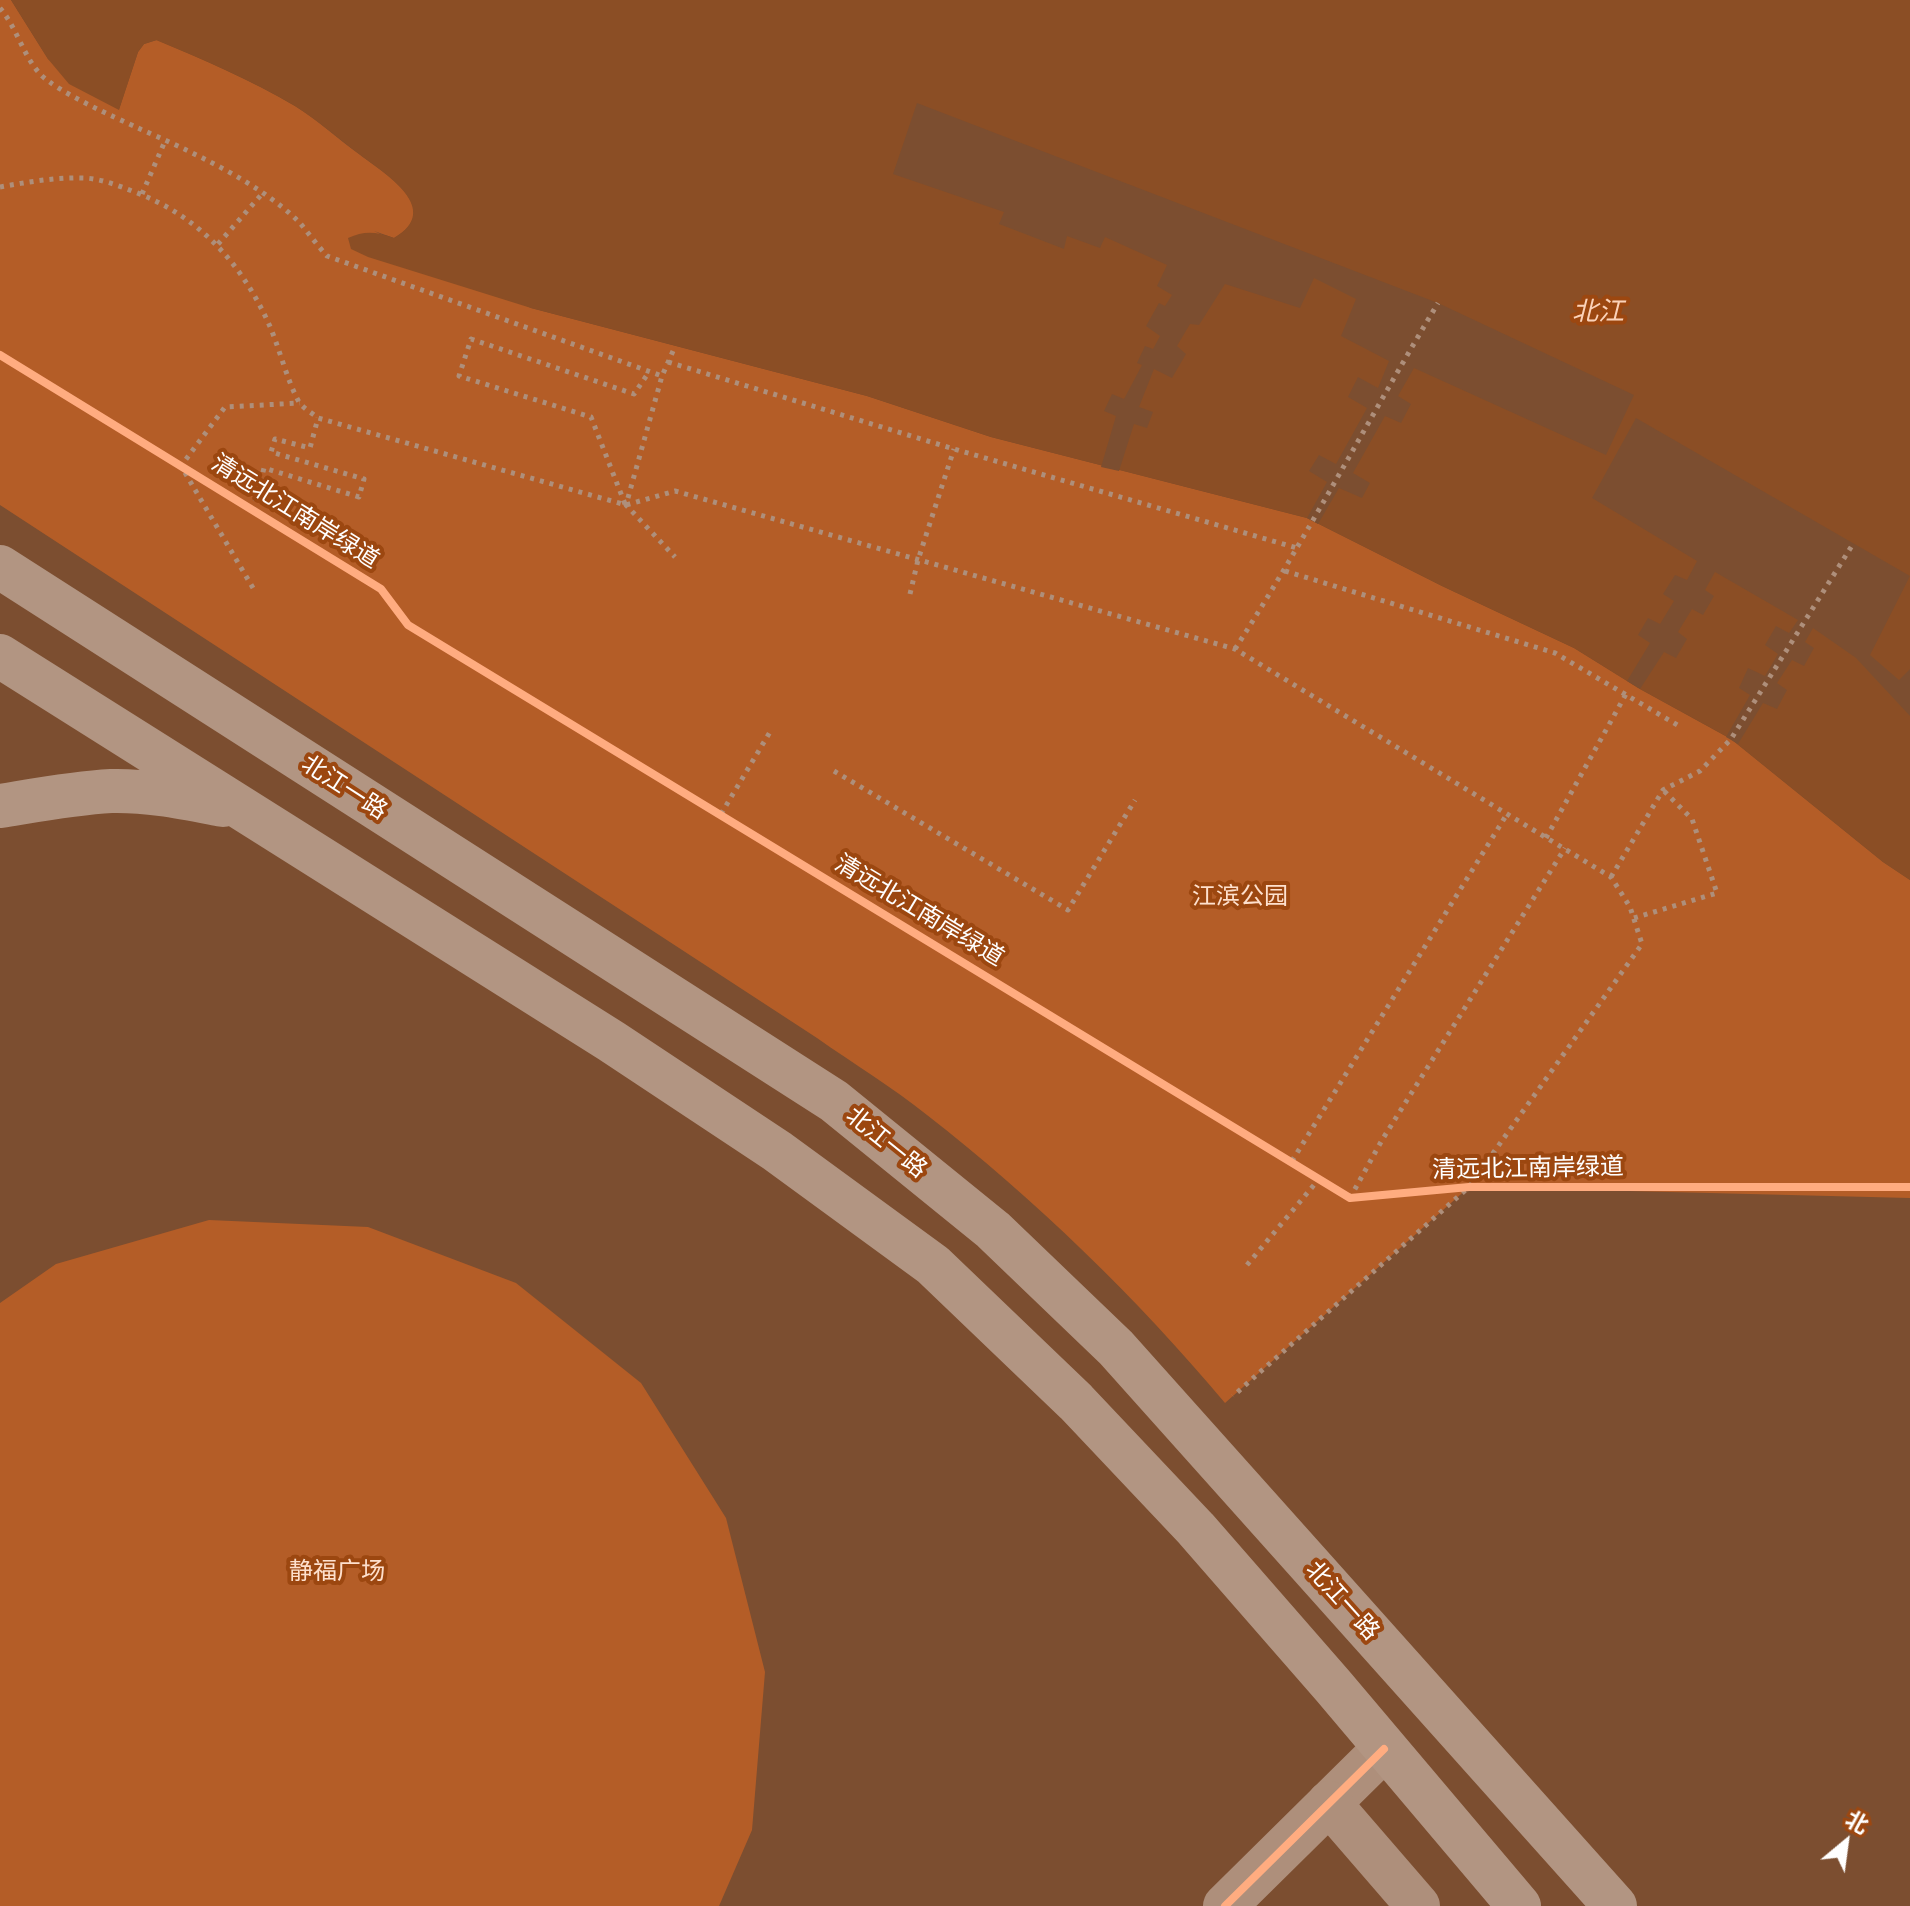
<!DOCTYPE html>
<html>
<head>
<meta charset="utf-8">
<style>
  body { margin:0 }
  #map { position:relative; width:1910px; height:1906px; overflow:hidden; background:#7c4e30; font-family:"Noto Sans","Noto Sans SC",sans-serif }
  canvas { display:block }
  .north { position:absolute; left:1806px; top:1802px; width:80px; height:80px; -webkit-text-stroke:6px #9c4710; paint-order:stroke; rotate:29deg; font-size:22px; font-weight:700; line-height:32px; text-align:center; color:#fff }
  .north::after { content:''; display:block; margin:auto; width:28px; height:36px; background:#fff; clip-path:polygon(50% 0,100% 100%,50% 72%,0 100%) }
</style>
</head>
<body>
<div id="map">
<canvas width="1910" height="1906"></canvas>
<div class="north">北</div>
</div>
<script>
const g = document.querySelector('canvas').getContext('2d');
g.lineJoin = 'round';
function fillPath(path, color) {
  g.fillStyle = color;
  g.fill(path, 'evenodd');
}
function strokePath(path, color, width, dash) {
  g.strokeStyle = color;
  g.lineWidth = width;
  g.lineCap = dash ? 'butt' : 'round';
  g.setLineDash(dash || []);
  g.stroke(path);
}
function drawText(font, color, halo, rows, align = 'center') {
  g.font = font + ' "Noto Sans","Noto Sans SC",sans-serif';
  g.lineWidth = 8;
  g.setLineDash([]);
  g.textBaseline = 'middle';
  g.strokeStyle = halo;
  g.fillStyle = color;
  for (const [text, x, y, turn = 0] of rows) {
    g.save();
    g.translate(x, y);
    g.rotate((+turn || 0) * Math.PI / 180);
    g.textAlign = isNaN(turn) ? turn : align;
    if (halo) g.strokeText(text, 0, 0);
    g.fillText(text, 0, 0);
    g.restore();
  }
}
const green = new Path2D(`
  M0 0H11L48 59 119 109 138 52 144 44 157 40C204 60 251 80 295 106 318 120 338 139 359 154 385 174 445 209 394 238L374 231 531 308 867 396 991 437 1307 518 1442 586 1574 648 1640 689 1731 739 1883 862 1910 880V1198L1469 1187 1225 1403C1138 1299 1034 1198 927 1115 892 1087 854 1064 817 1038L0 505Z
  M209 1220 368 1227 516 1283 641 1383 726 1518 765 1672 752 1830 719 1906H0V1303L56 1264Z`);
const water = new Path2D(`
  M11 0H1910V880L1883 862 1731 739 1640 689 1574 648 1442 586 1307 518 991 437 867 396 531 308 368 257 351 249 348 238C365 230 377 232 394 238 444 209 384 173 359 154 338 138 317 120 295 106 251 80 204 60 156 40L144 44 138 52 119 110 69 84 48 59Z`);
const pier = new Path2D(`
  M917 103 1438 303 1634 395 1606 455 1414 368 1398 396 1411 404 1401 423 1385 416 1353 473 1370 483 1362 498 1339 488 1318 524 1307 518 1327 482 1309 471 1319 455 1336 464 1367 408 1348 397 1358 377 1378 388 1389 361 1341 336 1356 299 1314 278 1300 308 1225 284 1199 325 1190 324 1177 346 1186 354 1172 378 1154 369 1139 407 1153 412 1147 428 1134 424 1119 471 1101 467 1116 416 1104 411 1112 394 1124 399 1142 365 1137 363 1145 346 1153 349 1160 336 1146 326 1159 303 1165 306 1172 295 1157 286 1167 265 1105 237 1100 248 1067 236 1064 249 999 224 1004 212 893 174Z
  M1636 418 1910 576 1870 655 1899 680 1910 669V716L1856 658 1813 628 1805 642 1814 648 1804 666 1792 660 1777 683 1787 690 1777 709 1763 703 1738 744 1726 737 1750 695 1739 688 1748 668 1765 676 1778 654 1765 645 1776 626 1789 633 1798 620 1715 572 1705 590 1714 596 1703 615 1692 609 1678 632 1687 639 1676 658 1664 652 1640 689 1627 681 1650 643 1638 635 1648 618 1660 624 1674 601 1663 594 1675 575 1687 580 1697 561 1592 498Z`);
const path = new Path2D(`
  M0 8C17 28 23 56 41 75 58 92 114 117 138 128 190 151 259 182 300 223 309 234 318 246 327 256L662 376
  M0 187C28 182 56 177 85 178 101 179 117 185 132 191 196 214 240 261 268 322 279 346 287 381 299 402 303 408 312 413 318 418L626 505 675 491 1235 649 1611 877 1630 907 1642 944 1469 1187 1233 1396
  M142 194 165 141
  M218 244 262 194
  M673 351 662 376 626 505 675 557
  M668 362 954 449 1297 548
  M625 504 591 417 459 376 471 339 634 394 649 372
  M253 511 264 468 359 497 364 479 271 452 275 439 310 448 318 418
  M1285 571 1555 653 1679 726
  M253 588 181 466 225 407 300 403
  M910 594 918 560 954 449
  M1235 649C1307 537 1369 418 1438 303
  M834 771 1068 910 1135 800
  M721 814 770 732
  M1546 838 1626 694
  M1611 877 1663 790 1700 771 1731 739 1853 544
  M1634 918 1717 893 1692 819 1663 790
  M1292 1161 1507 814
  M1350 1198 1382 1140 1565 848
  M1247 1265 1319 1179`);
const minor = new Path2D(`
  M1225 1906 1384 1749`);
const tertiary = new Path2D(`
  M1329 1803 1418 1906`);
const secondary = new Path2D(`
  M0 567 834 1101 993 1230 1116 1348 1615 1906
  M0 656 611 1041 777 1151 933 1265 1076 1402 1196 1529 1333 1686 1519 1906
  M0 806C37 800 74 793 111 791 149 790 186 798 223 805`);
const cycleway = new Path2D(`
  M0 355 381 589 408 625 1350 1198 1469 1187H1910
  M1225 1906 1384 1749`);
const streetNames = [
  ["清远北江南岸绿道",295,512,32],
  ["北江一路",344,788,33],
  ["清远北江南岸绿道",919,911,31],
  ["北江一路",886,1143,39],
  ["清远北江南岸绿道",1528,1169,-1],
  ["北江一路",1342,1601,48]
];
const parkNames = [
  ["江滨公园",1240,897],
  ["静福广场",337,1572]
];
const waterNames = [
  ["北江",1598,313]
];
fillPath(green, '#b45d27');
fillPath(water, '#8b4e25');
fillPath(pier, '#7c4e30');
strokePath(path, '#ae8f7b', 5, [4, 6]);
strokePath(minor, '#ae8f7b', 44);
strokePath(tertiary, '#ae8f7b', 44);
strokePath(secondary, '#b29582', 44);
strokePath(cycleway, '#ffac80', 8);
drawText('24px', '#fff', '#9c4710', streetNames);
drawText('24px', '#fee0cd', '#9c4710', parkNames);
drawText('italic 26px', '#fbd2b9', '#9c4710', waterNames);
</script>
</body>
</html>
